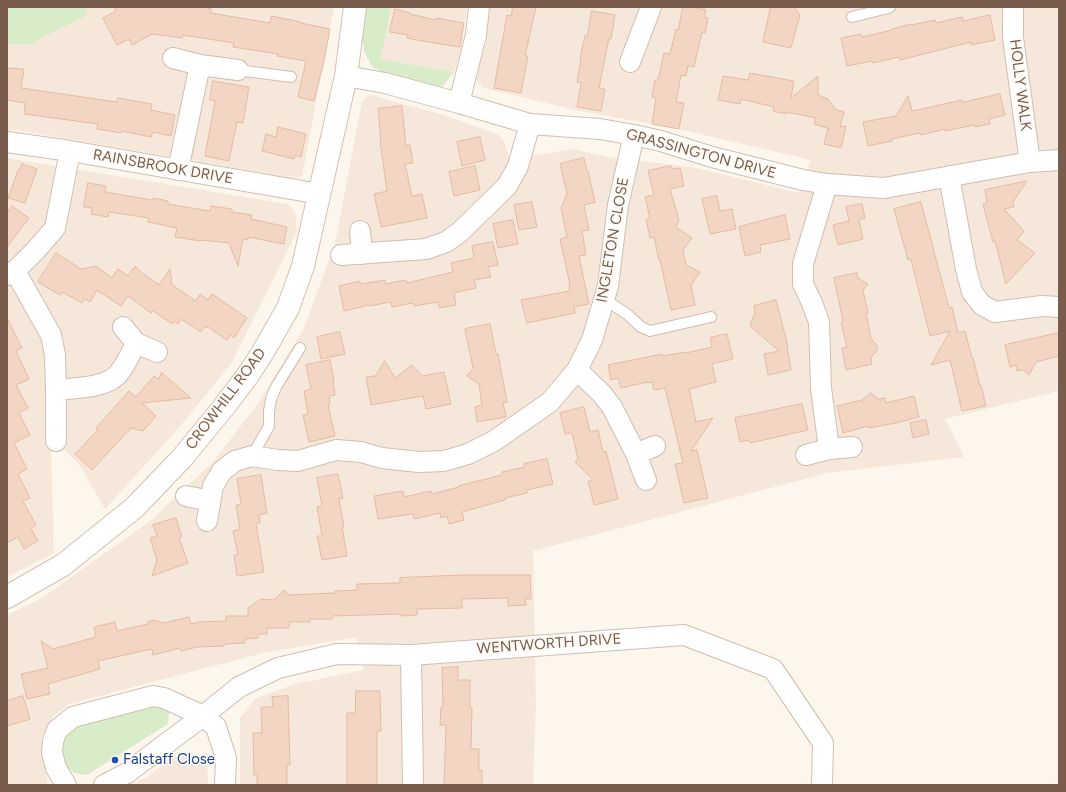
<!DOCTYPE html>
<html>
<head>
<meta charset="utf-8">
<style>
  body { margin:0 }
  #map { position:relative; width:1066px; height:792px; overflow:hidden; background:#fdf6ec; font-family:Figtree,sans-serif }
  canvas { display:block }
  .frame { position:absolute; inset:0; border:8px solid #7a5c4d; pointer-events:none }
</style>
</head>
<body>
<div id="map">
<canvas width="1066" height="792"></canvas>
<div class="frame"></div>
</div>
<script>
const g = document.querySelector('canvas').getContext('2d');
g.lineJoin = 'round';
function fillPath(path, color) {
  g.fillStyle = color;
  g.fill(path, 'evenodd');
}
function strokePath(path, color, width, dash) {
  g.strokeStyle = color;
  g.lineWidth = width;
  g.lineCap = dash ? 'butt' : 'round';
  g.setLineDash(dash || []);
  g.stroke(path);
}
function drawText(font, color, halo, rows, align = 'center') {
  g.font = font + ' Figtree,sans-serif';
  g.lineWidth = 3;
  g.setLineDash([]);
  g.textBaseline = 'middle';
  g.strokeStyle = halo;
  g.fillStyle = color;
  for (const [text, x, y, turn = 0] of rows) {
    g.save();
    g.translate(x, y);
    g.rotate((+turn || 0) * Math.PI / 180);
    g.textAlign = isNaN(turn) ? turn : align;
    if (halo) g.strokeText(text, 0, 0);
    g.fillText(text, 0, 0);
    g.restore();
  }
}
const residential = new Path2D(`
  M7 7H334L302 177 292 178 226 166 10 129 7 151Z
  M391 7H467L461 50 454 72 381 59Z
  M473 7H1059V391L945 419 964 457 827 473 533 551 536 703 533 785H240V718L256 698 295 684 364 670 356 637 263 653 69 704 52 718 41 739 48 785H7V615L42 598 150 521 213 462 259 402 304 328 335 244 362 101 371 95 447 116 499 135 505 144 510 160 572 149 614 158 692 167 799 193 811 160 679 129 580 111 483 88 476 79 490 12Z
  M7 158 288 204 295 213 297 232 231 364 176 431 105 509 80 466 62 447 51 448 54 553 7 577Z
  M207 754 208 785H130L147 777 177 755Z`);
const green = new Path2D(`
  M7 7H87L86 16 43 37 32 44H7Z
  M367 7H391L381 59 454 72 442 87 386 73 372 67 364 51 362 36Z
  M153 704 164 706 169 712 168 724 87 775 74 773 65 766 59 751 63 736 75 727Z`);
const building = new Path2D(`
  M114 7H202L211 9V13L270 23 271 16 301 22V23L330 29 324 61 314 101 298 97 306 61 277 56 278 54 233 47 234 43 183 35 182 38 152 34 132 45 129 39 117 45 103 18 116 11Z
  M513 7H536L525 56H528L521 93 494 88 507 15 511 16Z
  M683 7H693L706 10 704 17 708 18 705 33 702 32 694 67 688 66 686 76 681 75 676 102 684 103 679 129 652 124 656 98 652 97 655 80H658L664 53 670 54 676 29 678 30Z
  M771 7H794L800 15 791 48 763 42Z
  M395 9 410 13V14L436 20 437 18 464 23 460 47 428 42 407 38 408 35 390 32Z
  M592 11 615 15 611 39 609 38 599 88 605 89 601 111 577 107 581 83 577 82 581 59 580 58 585 36H587Z
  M990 15 995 40 971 45V42L900 60 899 57 873 63 872 61 847 66 841 38 861 34 862 37 892 30V29L910 24 911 25 935 20 936 23 962 17 963 21Z
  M7 68 24 69 21 88 117 102 118 98 152 104 151 110 175 115 171 136 153 132 151 137 122 131 121 133 97 129 98 124 24 114 25 103 7 100Z
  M750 73 794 81 791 98 818 76V95L828 99 835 109 844 112 840 127 846 126 841 148 824 144 828 129H830L814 124 816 118 786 112V114L773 111 774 107 741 99 740 104 718 100 723 76 748 80Z
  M213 81 249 87 243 123 237 122 229 161 205 156 215 101 210 100Z
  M1000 94 1005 115 989 119 990 124 975 127 974 125 945 131V129L921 135 920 133 892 139V141L868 146 863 122 896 116 908 96 912 111 962 100 963 102Z
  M402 106 406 146 410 145 413 163 405 164 412 196 422 194 427 218 381 227 374 194 387 191 380 141 381 140 378 109Z
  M278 127 306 134 301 157 295 155 294 159 262 151 266 134 276 137Z
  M480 137 485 160 462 166 457 142Z
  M584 158 587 171H588L595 202 584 205 589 230 582 231 586 255 579 256 589 304 574 307 575 313 527 323 521 300 570 291 569 285H570L560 239 567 237 561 208 567 194 560 164Z
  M22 164 37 169 25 203 8 198 18 170H19Z
  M475 166 480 190 454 196 449 172Z
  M671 166 672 169 680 168 684 186 670 189 679 220 676 227 692 238 683 250 686 265 700 272 691 285 695 305 671 310 660 260H659L654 237 650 238 646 219 650 218 645 197 654 195 648 171Z
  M1027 181 1013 202 1014 207 1004 209 1024 231 1017 240 1035 253 1006 284 995 241 993 242 983 204 987 203 985 190Z
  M88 183 106 186 105 192 152 200 153 198 168 201V204L210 211 211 206 232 209V212L252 215 251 219 287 227 284 244 248 237V240L243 239 238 266 229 243 201 240V241L175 237 177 228 148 222 149 218 109 212 108 217 91 214 92 208 84 207Z
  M717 196 720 211 732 209 736 229 710 234 702 199Z
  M532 202 537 227 519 230 514 205Z
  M921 202 949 308 952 307 958 333 965 331 972 358H973L980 386 981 385 986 406 962 411 950 360 931 365 950 331 930 336 911 259 908 260 894 209Z
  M862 204 865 218 859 220 863 239 838 245 833 225 849 221 846 207Z
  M12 206 29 218 7 247V213Z
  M785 215 790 239 760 245 761 252 745 256 739 227Z
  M513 220 518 244 498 248 493 224Z
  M493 242 498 265 488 267 491 277 474 280 476 288 454 293 456 305 439 308 438 302 414 306 413 303 392 307 391 302 369 306V305L344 311 339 286 360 281V284L385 280V284L406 280 407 283 453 272 451 263 474 258 472 246Z
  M56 253 81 269 96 266 112 278 118 269 128 276 135 266 141 272 159 285 170 269 172 285 196 301 200 294 208 300 212 294 247 318 234 338 230 335 227 340 208 327 207 328 204 326 201 332 181 319 178 324 175 321 172 324 153 311 151 313 128 296 121 306 97 290 90 302 84 299 82 303 62 292 60 295 38 282Z
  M857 273 858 278 868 284 863 290 868 313H866L871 339 876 344 878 350 871 357 872 364 846 370 842 348 847 347 841 322 843 321 834 278Z
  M776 300 788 346H787L791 370 768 375 764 354 779 351 750 326 755 312 754 306Z
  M7 318 22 348 16 351 29 379 16 385 28 408 19 413 30 435 14 443 27 469 18 474 30 498 23 501 36 525 31 528 38 541 24 549 18 537 7 543Z
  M490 324 496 354H498L507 402 503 403 506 417 477 422 475 407 482 405 479 384 467 376 473 368 465 329Z
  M340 332 345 354 321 359 317 337Z
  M1059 333V356L1036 362 1029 375 1023 370 1017 371 1016 365 1010 367 1005 345Z
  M727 334 733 359 712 364 716 382 689 389 696 422 713 418 691 451 697 450 708 498 684 503 675 464 683 463 665 388 654 390 652 382 647 383V382L621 388 618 378 611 380 608 365 662 354V356L686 352V353L712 347 710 338Z
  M330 360 334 381H333L335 395 329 396 330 405H328L335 436 309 442 303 415 308 414 304 391 311 389 306 365Z
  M385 361 395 378 412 365 422 376 444 372 451 404 426 409 423 396 371 405 366 377 375 376Z
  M162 373 191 398 142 403 156 416 143 431 131 428 92 470 75 454 98 430 96 428 129 391 136 397 154 376 158 379Z
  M871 393 878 399 885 398 886 403 914 396 919 417 896 423 869 428 868 426 843 433 837 406 862 400Z
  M802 404 808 430 750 443 749 440 740 442 735 418Z
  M584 407 590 432 598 430 603 452 606 451 618 499 594 505 588 481 593 480 575 462 578 459 572 433 565 434 560 413Z
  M926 420 929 434 913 438 910 423Z
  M547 459 553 484 527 490V493L505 498V500L462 512 464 520 449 524 447 516 441 518 440 513 414 519 413 514 378 519 374 496 403 491 404 497 431 491 432 494 459 487 458 486 502 475V472L525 467 524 464Z
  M338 474 343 498 339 499 344 527H342L347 556 322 560 317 536H322L317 507 322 506 317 478Z
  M261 475 267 513 259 515 260 523H256L264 572 237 576 234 555H238L233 531 240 529 236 505 241 504 237 479Z
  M176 518 182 537 179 538 188 563 152 576 157 560 150 538 157 536 153 525Z
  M461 575H530L531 599H525L526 605 508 606V598L462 599V608L417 609V615L401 616V614L332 616V619H310V622H289V628H267V634H258V638L245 639V643L224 644V646L197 647 181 651 180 648 153 655 152 649 98 661 100 669 48 684 50 694 27 699 21 674 48 668 41 641 53 649 96 637 94 627 115 622 117 631 148 624V622L154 620 164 623 189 617 191 624 199 622 226 621V616H248V608L261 599 274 600 284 590 288 595 335 593V591L357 590V584L400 583V578Z
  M458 667V680H470V707L472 708 471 749H479V770H482V785H444L446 725H440L441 707H443L442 668Z
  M356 691H380L381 731H377V785H347V713H355Z
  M23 696 30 719 7 726V701Z
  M288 696 290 765H287V785H257V775H254L253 733H262L261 707H273L272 697Z`);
const lane = new Path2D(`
  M852 17 888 8 890 7
  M238 70 291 77
  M604 299 627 314 641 327 650 331 711 317
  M252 456 269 426V411L271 399 276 387 300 348`);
const street = new Path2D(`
  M1013 7V38L1030 162
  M173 58 200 65 238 70
  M630 62 651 7
  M346 76 385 83 459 103 530 124 600 129 634 135 661 141 712 157 803 180 827 184 884 188 1030 162 1059 160
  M459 103 476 35 479 7
  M7 142 70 151 320 194
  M178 170 200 65
  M949 176 966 269 972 292 982 305 995 312 1042 306 1059 307
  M827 184 803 264V284L812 303 819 322 821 388 829 449
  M360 231 362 254
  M341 255 426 249 446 242 460 232 507 186 518 166 530 124
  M15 271 51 335 55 355 56 390V441
  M7 275 15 271 36 250 55 228 70 151
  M123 327 136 343 157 352
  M577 370 602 394 612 407 636 454 646 480
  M56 390C74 388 108 388 119 373 126 364 131 353 136 343
  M636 454 655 446
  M806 455 829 449 852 447
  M186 496 210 501
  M207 521 213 486 222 471 235 461 252 456 278 460 298 461 336 450 361 452 382 458 419 462 444 461 468 454 494 441 550 402 577 370 592 340 608 286 618 205 634 135
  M411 655 413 785
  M66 785 56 768 52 753 53 741 57 730 73 717 153 696 164 698 203 716 216 727 226 758 225 785
  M104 785 127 773 203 716 239 687 278 668 337 654 411 655 684 635 773 669 823 743 822 785`);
const secondary = new Path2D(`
  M7 597 63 565 134 508 182 458 223 408 248 375 263 352 288 308 303 266 346 76 355 7`);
const markers = [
  [115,760,4,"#1a4fb4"]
];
const streetNames = [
  ["HOLLY WALK",1020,85,83],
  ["GRASSINGTON DRIVE",701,154,15],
  ["RAINSBROOK DRIVE",163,167,10],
  ["INGLETON CLOSE",613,240,-80],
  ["CROWHILL ROAD",226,399,-53],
  ["WENTWORTH DRIVE",549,644,-4]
];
const transitNames = [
  ["Falstaff Close",123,760]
];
fillPath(residential, '#f5e8da');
fillPath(green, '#d8ecc9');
fillPath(building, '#f3d5c3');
strokePath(building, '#e6bba3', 1);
strokePath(lane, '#d1beb0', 12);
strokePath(street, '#d1beb0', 22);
strokePath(secondary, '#d6c0b0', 24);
strokePath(lane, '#fff', 10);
strokePath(street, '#fff', 20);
strokePath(secondary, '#fff', 22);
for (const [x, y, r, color] of markers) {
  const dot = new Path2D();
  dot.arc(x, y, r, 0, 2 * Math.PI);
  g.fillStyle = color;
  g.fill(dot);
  strokePath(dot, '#fffaf3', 1.5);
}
drawText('15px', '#7a5c4d', '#fffaf3', streetNames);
drawText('15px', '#164399', '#fffaf3', transitNames, 'left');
</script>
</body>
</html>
